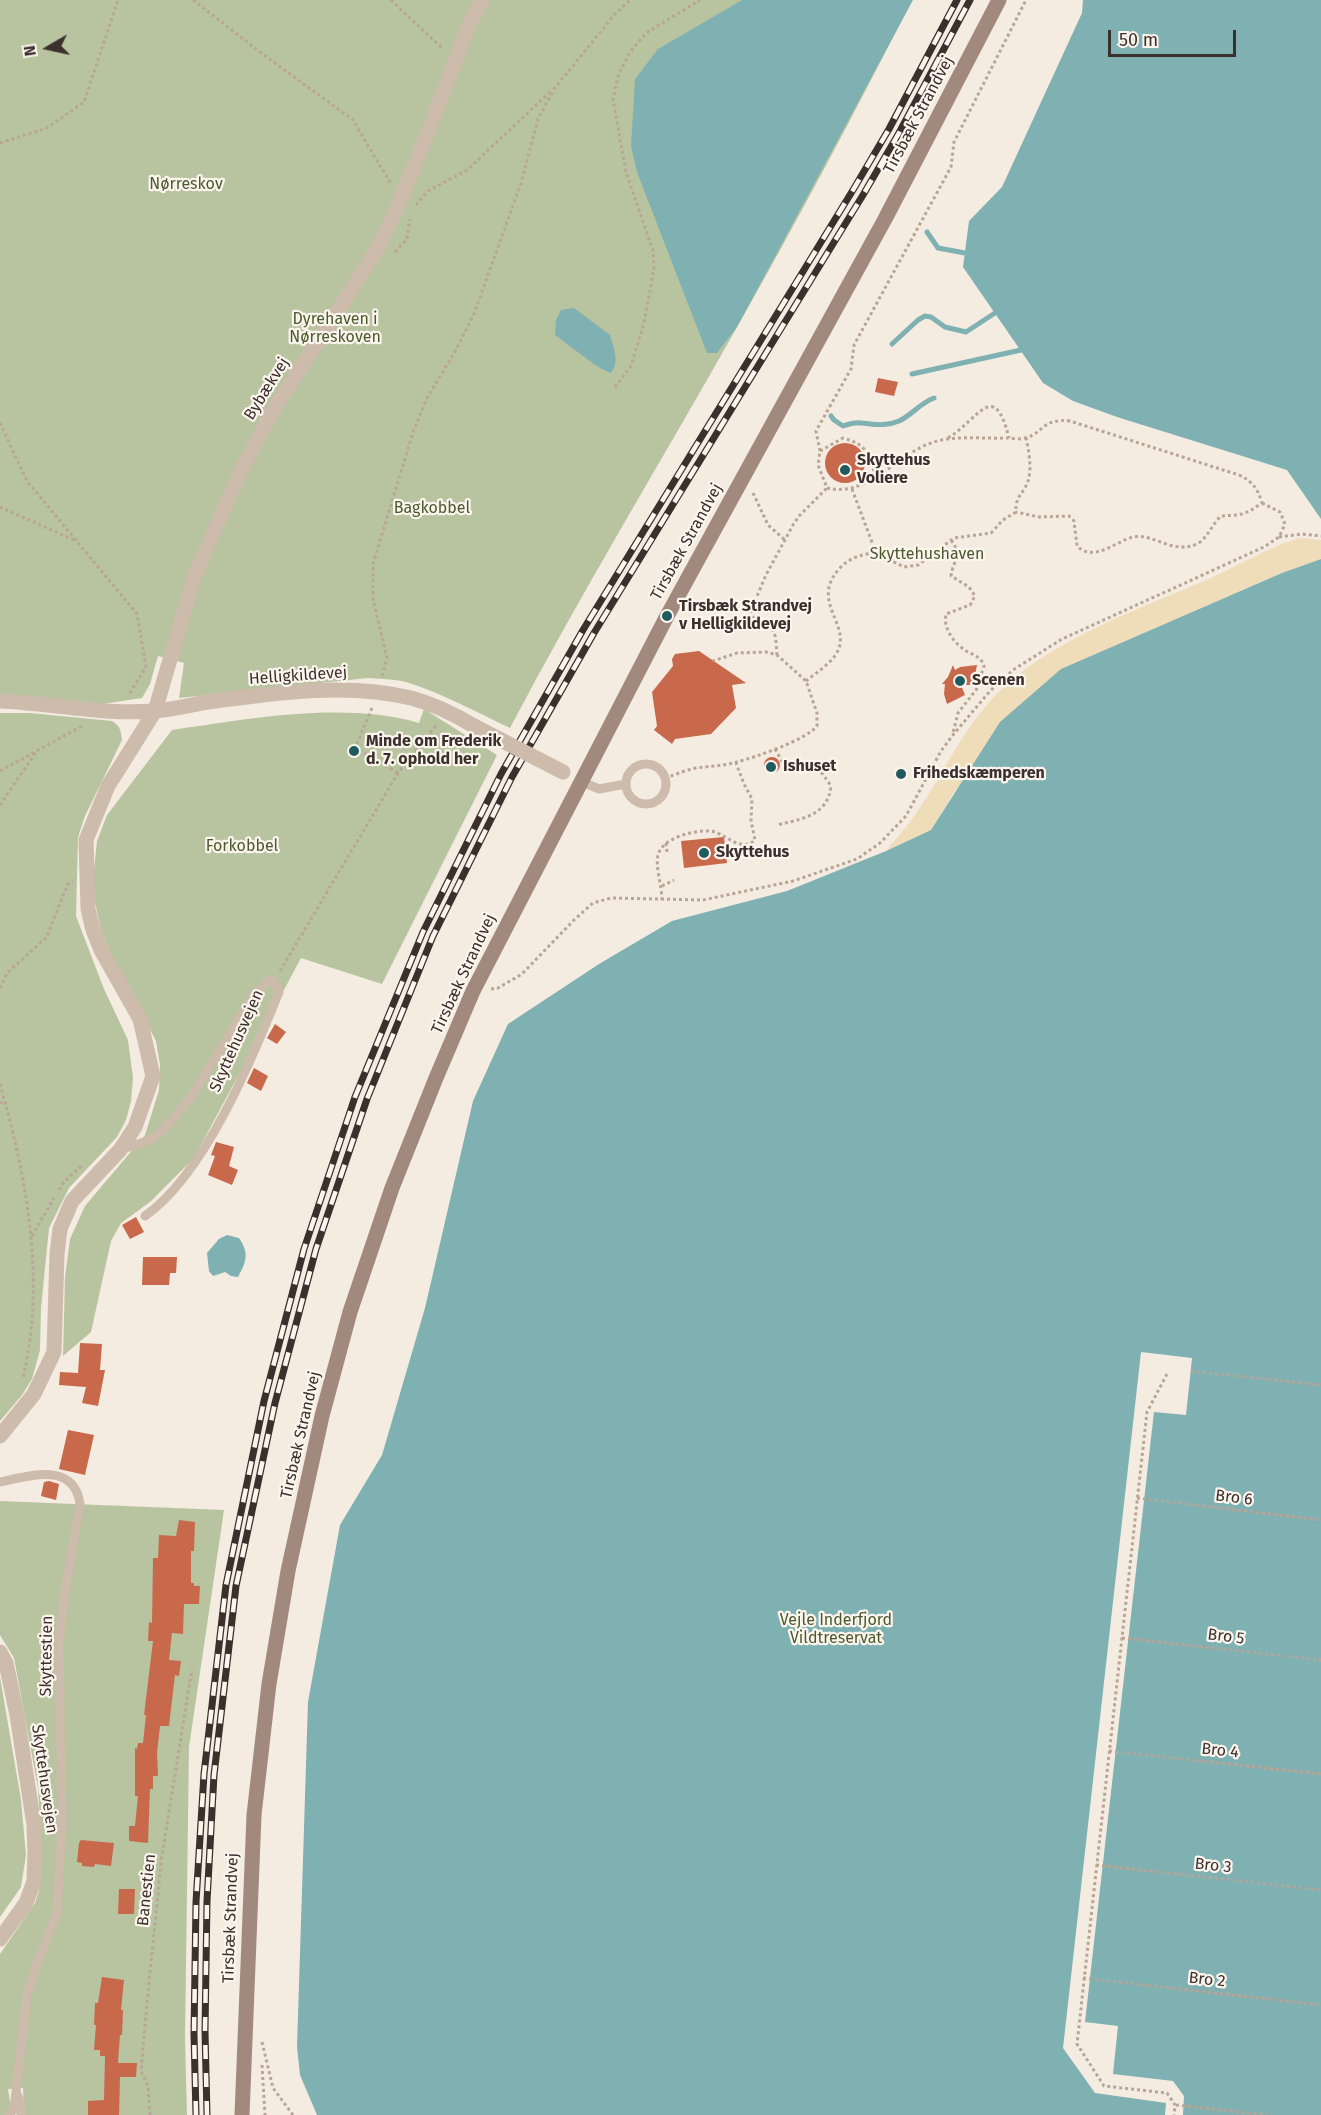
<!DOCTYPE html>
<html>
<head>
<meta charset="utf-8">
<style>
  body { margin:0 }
  #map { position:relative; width:1321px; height:2115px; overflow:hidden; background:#f4ebe1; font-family:"Fira Sans",sans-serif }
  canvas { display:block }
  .north { position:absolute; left:18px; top:18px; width:60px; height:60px; -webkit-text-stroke:4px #fbf5ee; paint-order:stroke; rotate:261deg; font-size:16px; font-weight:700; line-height:24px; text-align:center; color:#3b302b }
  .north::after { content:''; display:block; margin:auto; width:21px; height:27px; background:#3b302b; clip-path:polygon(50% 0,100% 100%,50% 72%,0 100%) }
  .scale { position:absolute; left:1108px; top:30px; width:128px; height:27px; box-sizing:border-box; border:3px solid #3b302b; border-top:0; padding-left:8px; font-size:18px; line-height:21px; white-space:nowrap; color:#3b302b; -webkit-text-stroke:4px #fbf5ee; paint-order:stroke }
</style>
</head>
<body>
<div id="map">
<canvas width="1321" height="2115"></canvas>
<div class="north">N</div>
<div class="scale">50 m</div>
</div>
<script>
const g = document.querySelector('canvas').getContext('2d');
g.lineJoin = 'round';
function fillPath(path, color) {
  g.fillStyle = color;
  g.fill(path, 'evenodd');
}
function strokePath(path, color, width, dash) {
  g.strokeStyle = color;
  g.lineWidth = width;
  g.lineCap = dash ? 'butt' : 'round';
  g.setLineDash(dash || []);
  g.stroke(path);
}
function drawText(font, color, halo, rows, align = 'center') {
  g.font = font + ' "Fira Sans",sans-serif';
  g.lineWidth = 4.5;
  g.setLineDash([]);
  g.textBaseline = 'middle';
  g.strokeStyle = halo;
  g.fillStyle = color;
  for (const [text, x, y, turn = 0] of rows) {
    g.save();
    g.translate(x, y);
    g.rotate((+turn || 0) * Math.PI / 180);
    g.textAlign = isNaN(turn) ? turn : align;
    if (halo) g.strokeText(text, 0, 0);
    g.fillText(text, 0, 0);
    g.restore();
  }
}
const green = new Path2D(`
  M0 0H912C856 111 797 221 736 329 661 462 581 593 510 728 476 712 442 693 406 682 394 679 381 679 368 678L179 698 184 663 158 656 150 684 142 698 102 704 0 700Z
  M424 709 497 755 382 984 301 958 194 1158 150 1202 121 1223 111 1241 91 1332 63 1356 65 1277 70 1239 85 1206 145 1135 159 1090 160 1065 156 1041 115 963 101 931 92 888 97 841 107 815 172 730C249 719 343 701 419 723Z
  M0 713H30L112 721C120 726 121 730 122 740L85 816 78 837 76 916 104 989 128 1040 133 1078 131 1101 126 1120 117 1137 69 1188 49 1228 41 1308 40 1350 32 1379 22 1395 0 1421Z
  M0 1501 224 1510 189 1747 185 2037 187 2115H24L23 2088 8 2089 12 2115H0V1954L35 1903 39 1891 42 1856 38 1788 14 1658 0 1635Z
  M0 1677 21 1800 26 1855 21 1887 0 1917Z`);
const sand = new Path2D(`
  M1300 538 1321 540V559L1282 573 1061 669 954 792 931 830 886 851C896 838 908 826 917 812 944 774 959 735 992 699 1046 640 1141 609 1213 577 1242 564 1270 546 1300 538Z`);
const water = new Path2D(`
  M742 0H913L737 327 717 353H707L637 172 631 146 635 79 658 49Z
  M1083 0H1321V519L1287 470 1117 417 1073 401 1043 383 963 267 969 221 1002 187 1082 13Z
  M574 308 610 335C613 346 621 365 610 373L595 365 555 335 556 320 561 310Z
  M1321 559V2115H317L300 2075 297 2047 308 1702 340 1525 382 1455 425 1308 473 1101 508 1024 599 964 672 921 787 891 886 851 931 830 1000 722 1061 669 1282 573Z
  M227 1235 239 1238C249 1253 247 1261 238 1277L231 1276 225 1272 213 1276 209 1271 207 1253 219 1239Z`);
const pier = new Path2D(`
  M1141 1352 1192 1358 1186 1415 1154 1412 1085 2022 1118 2026 1113 2074 1173 2081 1184 2096 1183 2115H1165L1166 2103 1095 2093 1063 2048Z`);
const stream = new Path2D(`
  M927 232 938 248 965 253
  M892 344 918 320 925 316 931 317 945 327 966 332 995 313
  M912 374 1021 350
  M831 416 834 420 843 426C849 424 855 422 861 423 874 424 885 427 899 421 912 415 920 403 934 398`);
const building = new Path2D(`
  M878 378 898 382 894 396 875 392Z
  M825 463a20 20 0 1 1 40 0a20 20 0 1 1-40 0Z
  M699 651 746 683 732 685 736 708 711 734 675 739 672 744 654 730 657 726 652 692 673 666 672 659 675 654Z
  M953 665 955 670 960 667 977 665 973 685H961L965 695 947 704 944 694 945 684H942L948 677Z
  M764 765a8 8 0 1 1 16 0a8 8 0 1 1-16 0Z
  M724 837 727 863 684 868 681 841Z
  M275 1024 286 1032 277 1044 267 1038Z
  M254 1068 268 1076 261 1091 247 1083Z
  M216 1142 234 1147 229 1166 238 1170 232 1185 208 1175 215 1156 211 1155Z
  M136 1217 144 1232 130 1239 122 1225Z
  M143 1257H177L176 1273H170L169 1285H142Z
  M80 1343 102 1344 100 1370H105L98 1406 82 1403 86 1387 59 1385 60 1372 78 1373Z
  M68 1430 94 1435 85 1475 59 1469Z
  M49 1481 59 1484 56 1500 41 1496 44 1482Z
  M179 1520 195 1522 194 1551H191V1583H194V1586H200L199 1604H184L183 1634 172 1633 169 1660 181 1661 179 1676 175 1675 169 1726H160L157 1753 158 1776H153V1789H150L148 1843 129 1841V1826H135L138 1796H135V1748L137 1749 138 1743H143L146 1715H144L153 1641H148L149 1622 152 1623 153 1558H158L159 1535 176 1536Z
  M81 1840 114 1843 111 1866 95 1864 94 1867 82 1866V1863L77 1862 79 1843Z
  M119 1889H135L134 1914H118Z
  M102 1977 124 1980 121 2010H123L122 2035H120L118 2063H137L136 2077H120L119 2115H88V2101L104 2100 105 2056H100V2050H94L96 2025H94L95 2003H98Z`);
const path = new Path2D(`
  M193 0 260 52 353 120 391 184
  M391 0 443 49
  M0 143 47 128 84 102 118 0
  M416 205 428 191 467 170 550 92
  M395 252 407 239 410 219
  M615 387 631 366 644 323 654 269 653 251 626 172 613 99 619 73 630 52 646 33 700 0
  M0 423 27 481 137 614 146 667 128 696
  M948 438C979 419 994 378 1009 438
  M820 451 816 431 851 369 854 345 951 167 954 142 1026 0
  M876 477C868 453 868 445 843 438L820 451 818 465 827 488C869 498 897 453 934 442 957 435 983 439 1007 438 1012 438 1020 440 1025 438 1044 433 1042 418 1070 421L1239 475C1252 481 1258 489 1262 503L1250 511 1239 515 1221 516C1212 524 1208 538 1197 544 1173 555 1154 533 1133 537 1116 541 1094 563 1077 546L1074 521 1069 516 1039 517 1016 512
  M852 489 876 553
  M753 493 768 525 785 540
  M0 507 76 541
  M1279 537 1302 534 1321 536
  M951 540C964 558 953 558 951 576L969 587 975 596 970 605 946 614C943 627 952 640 962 648 970 655 981 655 984 666L976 690 958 713 953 733
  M777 655C776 648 777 637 773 631 765 620 751 628 752 608L766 575 793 525 799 516 827 488
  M382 676 387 658 373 599V564L413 432 427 398 456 350 474 314 521 183 538 119 554 89 615 14 630 0
  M806 681C817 672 834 662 839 648 848 622 811 601 839 569 849 558 861 554 876 553L904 567 918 565 954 538 991 533 1003 520 1016 512C1015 495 1024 494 1028 481 1032 469 1029 451 1026 438
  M372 708 355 748 398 773
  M775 749 784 765 791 767C812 755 820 770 831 786 828 816 801 819 777 825
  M0 771 82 726
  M665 778C675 775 685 770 696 768 710 766 724 766 737 762 756 757 806 740 817 726V713L806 681 777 655 766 652 737 653 713 661
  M0 805 36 752
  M666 843 667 852
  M662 886 674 880
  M662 900C662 887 655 865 658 855 662 838 694 830 709 831 724 831 740 854 755 840L751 820 752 799 744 784 736 763
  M280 971 398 773 437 724
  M0 988 7 973 46 938 68 884 73 881
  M491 989 498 988 522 974 574 920 593 903 611 898 703 900 793 881 857 859 880 843 906 816 941 751 953 735 990 691 1013 670 1062 639 1264 547 1279 537 1285 524 1280 512 1262 503
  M0 1084C27 1179 46 1280 23 1378
  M0 1102 6 1105
  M59 1190 64 1182 83 1164
  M32 1236 54 1198
  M1191 1371 1321 1385
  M1167 1374 1147 1412 1077 2044 1104 2086 1167 2093 1175 2105 1174 2115
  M1137 1498 1321 1520
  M1122 1638 1321 1660
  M1109 1751 1321 1774
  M1096 1865 1321 1890
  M1083 1978 1321 2005
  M262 2042 273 2088 293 2115
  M262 2065 265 2115
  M1176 2105 1267 2115
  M150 2115 148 2086 141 2071 149 1982 162 1855 192 1669`);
const lane = new Path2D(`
  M626 784a20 20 0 1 1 40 0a20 20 0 1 1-40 0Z
  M580 781 599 789 626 784
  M120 1150 150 1140 163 1131 194 1093 252 997 268 981H274L279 992C252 1059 205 1174 145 1216
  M0 1482C30 1476 74 1461 80 1504L63 1604 59 1646 62 1821 57 1914 39 1958 27 1994 14 2109 9 2115
  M17 2094 21 2104V2115`);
const street = new Path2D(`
  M0 701C51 703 103 715 154 711 172 710 190 705 208 702 274 693 346 682 411 698 434 704 454 714 474 726
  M0 1436 34 1394 54 1352 57 1254 60 1229 72 1201 120 1150 135 1127 153 1076 140 1019 101 950 93 930 88 909 86 840 108 786 155 711 194 577 240 472 271 414 376 251 392 219 424 142 468 27 482 0
  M0 1652 6 1663 17 1715 34 1825 35 1852 34 1881 26 1903 0 1939`);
const secondary = new Path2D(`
  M242 2115 254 1815 269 1684 288 1571 322 1416 350 1312 392 1188 436 1078 473 991 667 616 885 219 999 0`);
const rail = new Path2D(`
  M196 2115 194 2034 196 1902 204 1774 226 1585 264 1401 304 1249 355 1097 423 932 501 774 583 630 853 190 889 129 957 0
  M207 2115 205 2031 207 1901 214 1775 236 1586 275 1403 316 1249 367 1099 433 936 512 777 594 633 863 195 899 133 970 0`);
const streetBridge = new Path2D(`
  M474 726 563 772`);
const markers = [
  [845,470,6,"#1f5a5e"],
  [667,616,6,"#1f5a5e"],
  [960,681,6,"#1f5a5e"],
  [354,751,6,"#1f5a5e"],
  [771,767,6,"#1f5a5e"],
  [901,774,6,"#1f5a5e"],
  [704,853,6,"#1f5a5e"]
];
const streetNames = [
  ["Tirsbæk Strandvej",919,115,-62],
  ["Bybækvej",267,389,-58],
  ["Tirsbæk Strandvej",687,542,-61],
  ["Helligkildevej",298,676,-4],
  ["Tirsbæk Strandvej",464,974,-65],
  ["Skyttehusvejen",237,1041,-66],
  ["Tirsbæk Strandvej",301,1435,-77],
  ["Bro 6",1234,1498,7],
  ["Bro 5",1226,1637,7],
  ["Skyttestien",47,1656,-89],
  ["Bro 4",1220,1751,6],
  ["Skyttehusvejen",44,1779,82],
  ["Bro 3",1213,1866,6],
  ["Banestien",147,1890,-84],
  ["Tirsbæk Strandvej",231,1918,-88],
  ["Bro 2",1207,1980,6]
];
const parkNames = [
  ["Nørreskov",186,185],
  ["Dyrehaven i",335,320],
  ["Nørreskoven",335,338],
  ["Bagkobbel",432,509],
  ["Skyttehushaven",927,555],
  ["Forkobbel",242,847],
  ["Vejle Inderfjord",836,1621],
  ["Vildtreservat",836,1639]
];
const poiNames = [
  ["Skyttehus",857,461],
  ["Voliere",857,479],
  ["Tirsbæk Strandvej",679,607],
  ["v Helligkildevej",679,625],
  ["Scenen",972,681],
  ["Minde om Frederik",366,742],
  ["d. 7. ophold her",366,760],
  ["Ishuset",783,767],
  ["Frihedskæmperen",913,774],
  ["Skyttehus",716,853]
];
fillPath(green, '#b8c4a0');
fillPath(sand, '#efdcb8');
fillPath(water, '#7fb0b2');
fillPath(pier, '#f4ebe1');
strokePath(stream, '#7fb0b2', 5);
fillPath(building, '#c8694b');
strokePath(path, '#b9a596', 3, [3, 3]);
strokePath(lane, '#cdbbac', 9);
strokePath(street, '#cdbbac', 15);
strokePath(secondary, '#a18a7d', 15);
strokePath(rail, '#3b302b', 7);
strokePath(rail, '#fbf5ee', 4.5, [14]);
strokePath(streetBridge, '#cdbbac', 15);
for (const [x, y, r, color] of markers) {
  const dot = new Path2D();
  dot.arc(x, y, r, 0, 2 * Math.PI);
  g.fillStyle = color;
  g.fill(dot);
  strokePath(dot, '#fbf5ee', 2);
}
drawText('16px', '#3b302b', '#fbf5ee', streetNames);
drawText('16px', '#4a5a2e', '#fbf5ee', parkNames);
drawText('bold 16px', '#3b302b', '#fbf5ee', poiNames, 'left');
</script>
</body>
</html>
